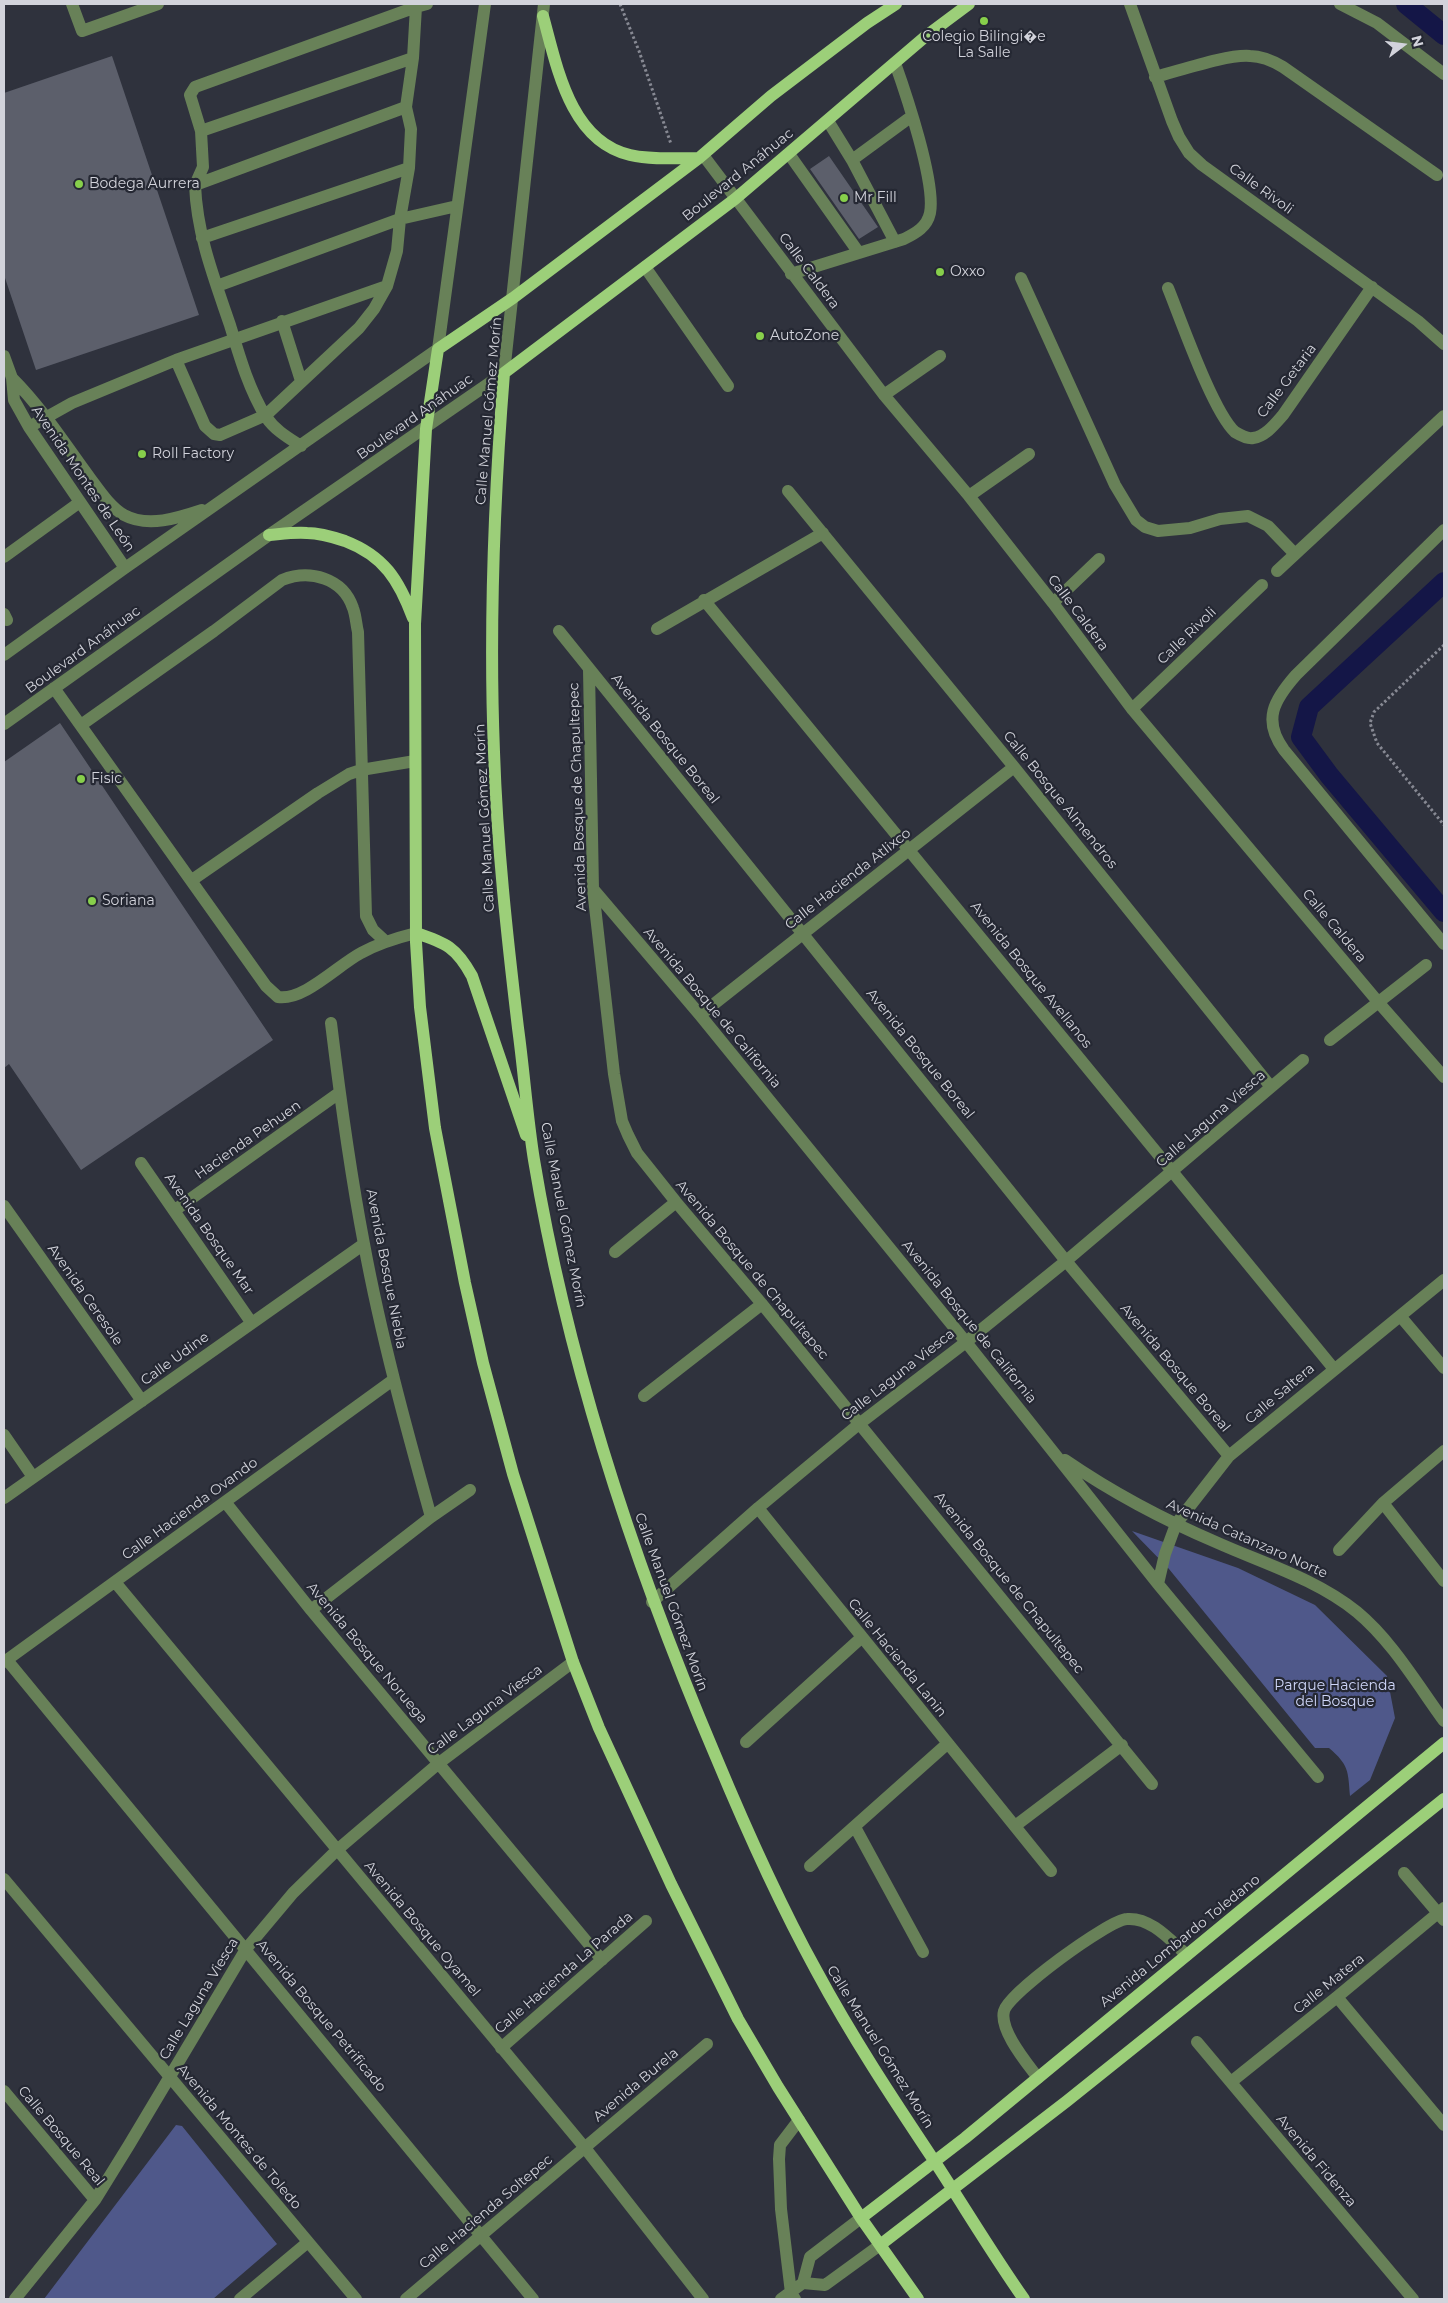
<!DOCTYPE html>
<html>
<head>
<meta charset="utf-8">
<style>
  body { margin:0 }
  #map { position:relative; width:1448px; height:2303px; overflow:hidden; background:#2f323d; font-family:Montserrat,sans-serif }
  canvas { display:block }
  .frame { position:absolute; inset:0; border:5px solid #d2d3db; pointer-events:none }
  .north { position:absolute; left:1378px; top:20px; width:50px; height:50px; -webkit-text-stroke:4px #252833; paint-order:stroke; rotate:75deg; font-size:14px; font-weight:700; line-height:20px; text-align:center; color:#d2d3db }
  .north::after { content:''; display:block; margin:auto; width:18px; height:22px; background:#d2d3db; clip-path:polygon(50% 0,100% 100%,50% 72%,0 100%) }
</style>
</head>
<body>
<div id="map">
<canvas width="1448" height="2303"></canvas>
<div class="frame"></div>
<div class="north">N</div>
</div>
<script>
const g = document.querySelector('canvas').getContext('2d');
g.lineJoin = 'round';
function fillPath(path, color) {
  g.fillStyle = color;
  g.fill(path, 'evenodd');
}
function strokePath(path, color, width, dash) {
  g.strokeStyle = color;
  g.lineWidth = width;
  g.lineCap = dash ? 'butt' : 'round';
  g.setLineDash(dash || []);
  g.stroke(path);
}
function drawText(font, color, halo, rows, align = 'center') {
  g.font = font + ' Montserrat,sans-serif';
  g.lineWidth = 4.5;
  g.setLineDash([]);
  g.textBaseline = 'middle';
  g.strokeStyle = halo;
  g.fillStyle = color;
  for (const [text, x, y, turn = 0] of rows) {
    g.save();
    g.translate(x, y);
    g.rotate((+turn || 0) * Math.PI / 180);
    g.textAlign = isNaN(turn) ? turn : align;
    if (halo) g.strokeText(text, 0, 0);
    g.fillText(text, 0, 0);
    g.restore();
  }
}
const green = new Path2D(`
  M1132 1531 1238 1568 1315 1605 1387 1676 1395 1718 1370 1780 1350 1796C1348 1771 1349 1765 1329 1748H1315L1169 1569Z
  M176 2125 182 2126 277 2244 213 2299H44Z`);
const canal = new Path2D(`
  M1406 4 1444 35
  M1444 582 1309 707 1301 737 1329 775 1444 912`);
const building = new Path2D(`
  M112 56 199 315 36 370 4 275V93Z
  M829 156 878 227 859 239 810 169Z
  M60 723 273 1040 81 1170 9 1064 4 1068V762Z`);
const path = new Path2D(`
  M620 4 639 51 671 144
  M1444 645 1374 712 1370 723 1377 743 1444 825`);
const minor = new Path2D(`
  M72 4 82 31 158 4
  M1130 4 1172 121 1179 137 1189 153 1202 165 1418 321 1444 344
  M1340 4 1377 23 1444 74
  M1155 77C1179 71 1228 54 1250 56 1262 56 1273 61 1283 67L1437 175
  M406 107 413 58 416 7 427 4
  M828 121 852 160 895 242
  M201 131 190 95 195 87 416 7
  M789 154 859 253
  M703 155 884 395 969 496 1053 603 1132 709 1379 1003 1444 1077
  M852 160 912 116
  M195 185 203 167 201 131 413 58
  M202 238 409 168
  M645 267 728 386
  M791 274 904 239C916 233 927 227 930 213 936 183 906 94 895 63
  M1021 278 1115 485 1136 520 1145 527 1158 531 1190 528 1220 519 1248 516 1268 526 1294 553
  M217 286 400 219 457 206
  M1168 288C1181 320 1213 412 1235 432 1240 435 1248 439 1253 438 1266 436 1275 424 1283 415L1372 287
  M282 321 301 381
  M4 356 12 378 14 400 29 427 125 568
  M176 360 205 426 214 434 220 435 266 415 359 328 374 309 387 286 397 251 400 219 409 168 411 129 406 107 195 185C197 235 214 278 230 325 239 355 249 390 266 417 275 430 287 437 301 446
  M12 378C42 408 65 444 90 478 99 490 110 507 124 515 148 528 178 518 202 510
  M884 395 940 356
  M29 427 72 403 176 360 387 286
  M788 491 1014 767 1271 1087
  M969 496 1029 454
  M1444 530 1296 675C1274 700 1262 720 1284 750L1444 944
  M4 557 80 502
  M1277 571 1444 416
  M704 600 1334 1369
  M1053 603 1099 559
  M4 614 7 620
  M657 629 823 533
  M559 631 1066 1261 1229 1456
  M4 655 125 568 438 349 485 4
  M589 670 593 889 614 1074 622 1121 628 1135 637 1153 676 1202 762 1304 1152 1784
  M54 688 266 986 278 997C304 1001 338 965 361 953 379 943 396 938 416 933
  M1132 709 1262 585
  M4 724 269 535 504 373 544 4
  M81 725 214 631 282 580C310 569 343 578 353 608 356 616 356 624 358 632L366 916 373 930 385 941
  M192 880 318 793 349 774 361 770 415 761
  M593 889 700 1015 966 1342 1158 1584 1318 1777
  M700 1015 1014 767
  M331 1023C340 1097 350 1171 364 1244 381 1336 406 1427 431 1517
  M1330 1040 1426 965
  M141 1163 251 1322
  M4 1206 142 1401
  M175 1210 339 1093
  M615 1252 676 1202
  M1401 1317 1444 1368
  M644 1396 762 1304
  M4 1435 33 1477
  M1065 1460C1113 1493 1164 1520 1218 1543 1265 1564 1316 1579 1357 1612 1392 1641 1417 1684 1444 1721
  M4 1498 364 1244
  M226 1503 311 1610 602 1960
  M1383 1503 1444 1581
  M758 1508 1051 1871
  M1339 1550 1383 1503 1444 1451
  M115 1582 585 2148 703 2299
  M1158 1584 1165 1554 1176 1524 1229 1456 1444 1280
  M652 1602 758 1508 859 1424 966 1342 1066 1261 1303 1060
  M311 1610 431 1517 470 1490
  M7 1660 533 2299
  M4 1662 393 1380
  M746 1742 861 1638
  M1015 1826 1122 1745
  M855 1827 923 1952
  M810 1866 947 1744
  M1404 1873 1444 1920
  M4 1879 356 2299
  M1337 1997 1444 2125
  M1197 2042 1413 2299
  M501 2048 646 1921
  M1038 2078C1027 2063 999 2030 1004 2011 1009 1993 1108 1920 1127 1919 1151 1917 1171 1941 1187 1955
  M1231 2082 1337 1997 1444 1908
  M4 2091 95 2200
  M803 2283 810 2257 861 2218
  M15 2299 95 2200 129 2145 246 1949 293 1893 337 1850 439 1763 573 1662
  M240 2299 308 2242
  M406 2299 707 2044
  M781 2299 803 2283 825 2285 880 2245
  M795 2299 791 2293 781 2209 779 2159 780 2145 799 2120`);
const major = new Path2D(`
  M896 4 867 23 771 96 699 158 513 298 438 349 426 429 415 624 416 942 420 1007 435 1128 465 1283 483 1363 513 1474 573 1662 599 1728 671 1884 738 2019 778 2087 861 2218 918 2299
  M969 4 926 36 735 199 504 373C494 499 489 626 494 752 497 844 507 936 518 1028 524 1072 527 1116 534 1160 568 1365 635 1567 716 1757 746 1829 778 1901 816 1970 852 2037 893 2099 935 2162 965 2208 993 2255 1024 2299
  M543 16C557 67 570 141 630 155 652 160 677 158 699 158
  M269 535C281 534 295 532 307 533 320 533 333 537 345 541 384 556 399 580 413 618
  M416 933C446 943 456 947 472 976L526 1135
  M861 2218 965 2138 1444 1743
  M880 2245 1067 2101 1444 1799`);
const markers = [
  [984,21,5,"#87cf4b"],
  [79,184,5,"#87cf4b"],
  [844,198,5,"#87cf4b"],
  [940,272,5,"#87cf4b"],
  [760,336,5,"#87cf4b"],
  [142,454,5,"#87cf4b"],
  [81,779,5,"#87cf4b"],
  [92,901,5,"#87cf4b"]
];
const poiNames = [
  ["Colegio Bilingi�e",984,37,"center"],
  ["La Salle",984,53,"center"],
  ["Bodega Aurrera",89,184],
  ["Mr Fill",854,198],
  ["Oxxo",950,272],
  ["AutoZone",770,336],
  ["Roll Factory",152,454],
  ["Fisic",91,779],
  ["Soriana",102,901]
];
const streetNames = [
  ["Boulevard Anáhuac",738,175,-39],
  ["Calle Rivoli",1261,189,36],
  ["Calle Caldera",809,271,53],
  ["Calle Getaria",1287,381,-53],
  ["Calle Manuel Gómez Morín",489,411,-85],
  ["Boulevard Anáhuac",415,417,-35],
  ["Avenida Montes de León",83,479,56],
  ["Calle Caldera",1078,613,53],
  ["Calle Rivoli",1187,636,-44],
  ["Boulevard Anáhuac",83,650,-36],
  ["Avenida Bosque Boreal",665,739,51],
  ["Avenida Bosque de Chapultepec",578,797,-92],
  ["Calle Bosque Almendros",1060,800,51],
  ["Calle Manuel Gómez Morín",485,818,-93],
  ["Calle Hacienda Atlixco",848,879,-38],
  ["Calle Caldera",1334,926,50],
  ["Avenida Bosque Avellanos",1031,975,51],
  ["Avenida Bosque de California",712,1008,50],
  ["Avenida Bosque Boreal",920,1054,51],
  ["Calle Laguna Viesca",1211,1119,-41],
  ["Hacienda Pehuen",248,1140,-35],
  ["Calle Manuel Gómez Morín",563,1215,79],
  ["Avenida Bosque Mar",209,1234,55],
  ["Avenida Bosque Niebla",386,1269,79],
  ["Avenida Bosque de Chapultepec",752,1270,50],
  ["Avenida Ceresole",85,1295,55],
  ["Avenida Bosque de California",969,1322,51],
  ["Calle Udine",175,1359,-36],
  ["Avenida Bosque Boreal",1175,1368,50],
  ["Calle Laguna Viesca",898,1375,-38],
  ["Calle Saltera",1280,1394,-40],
  ["Calle Hacienda Ovando",190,1509,-36],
  ["Avenida Catanzaro Norte",1247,1539,24],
  ["Avenida Bosque de Chapultepec",1009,1583,51],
  ["Calle Manuel Gómez Morín",671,1602,70],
  ["Avenida Bosque Noruega",367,1653,50],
  ["Calle Hacienda Lanin",897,1658,51],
  ["Calle Laguna Viesca",485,1710,-37],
  ["Avenida Bosque Oyamel",422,1929,50],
  ["Avenida Lombardo Toledano",1180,1941,-39],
  ["Calle Hacienda La Parada",564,1973,-41],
  ["Calle Matera",1329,1984,-39],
  ["Calle Laguna Viesca",199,1999,-59],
  ["Avenida Bosque Petrificado",321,2016,50],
  ["Calle Manuel Gómez Morín",880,2047,58],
  ["Avenida Burela",636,2085,-40],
  ["Calle Bosque Real",61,2136,50],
  ["Avenida Montes de Toledo",239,2137,50],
  ["Avenida Fidenza",1316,2161,50],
  ["Calle Hacienda Soltepec",486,2212,-40]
];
const parkNames = [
  ["Parque Hacienda",1335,1686],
  ["del Bosque",1335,1702]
];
fillPath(green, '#4f588a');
strokePath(canal, '#141647', 20);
fillPath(building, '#5c5f6b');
strokePath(path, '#878993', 3, [2.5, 2.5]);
strokePath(minor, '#688158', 12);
strokePath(major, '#9ccf79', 12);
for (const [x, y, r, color] of markers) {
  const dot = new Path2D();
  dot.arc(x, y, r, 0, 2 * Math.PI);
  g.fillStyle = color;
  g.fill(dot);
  strokePath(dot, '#252833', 2);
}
drawText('14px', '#d2d3db', '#252833', poiNames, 'left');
drawText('14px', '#d2d3db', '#252833', streetNames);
drawText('14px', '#cfd6f9', '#252833', parkNames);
</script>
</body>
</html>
